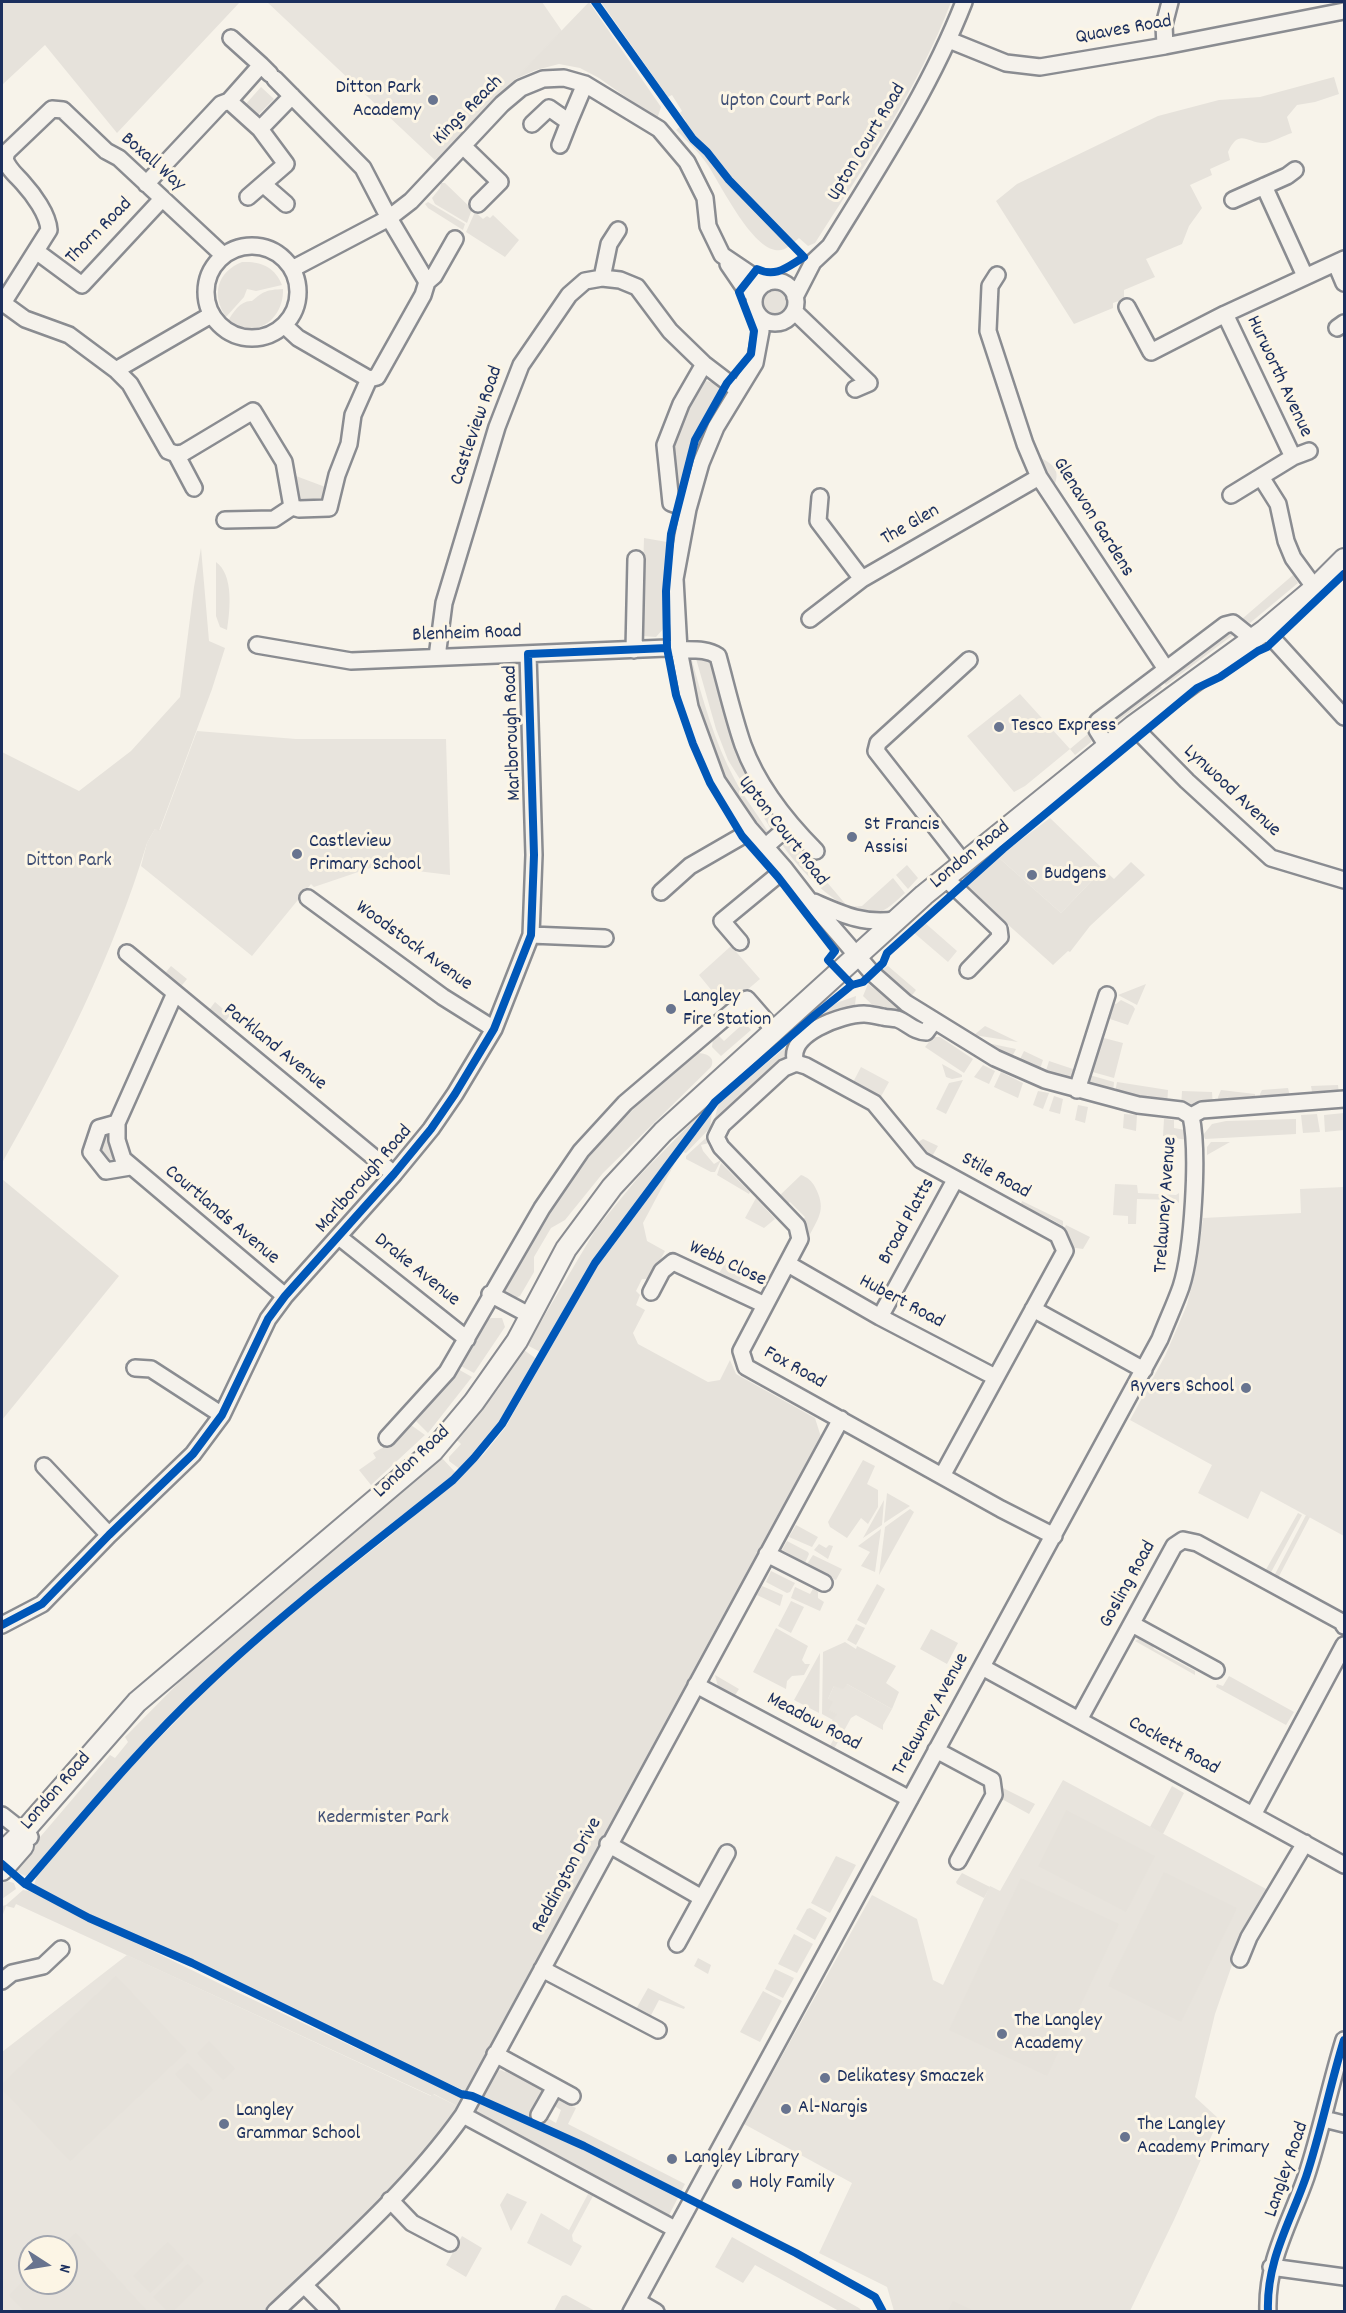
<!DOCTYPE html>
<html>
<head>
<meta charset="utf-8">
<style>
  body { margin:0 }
  #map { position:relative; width:1346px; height:2313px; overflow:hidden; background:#f7f3ea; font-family:Dekko,sans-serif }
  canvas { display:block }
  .frame { position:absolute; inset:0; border:3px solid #1b2f5e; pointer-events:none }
  .north { position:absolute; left:18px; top:2235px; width:60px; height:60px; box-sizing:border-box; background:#fcf5e5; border:2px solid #a2a6af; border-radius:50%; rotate:102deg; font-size:16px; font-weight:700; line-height:24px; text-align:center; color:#1b2f5e }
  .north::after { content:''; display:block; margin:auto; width:21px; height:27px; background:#68748f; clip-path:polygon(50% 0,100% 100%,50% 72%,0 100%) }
</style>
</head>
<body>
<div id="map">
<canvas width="1346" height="2313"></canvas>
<div class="frame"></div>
<div class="north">N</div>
</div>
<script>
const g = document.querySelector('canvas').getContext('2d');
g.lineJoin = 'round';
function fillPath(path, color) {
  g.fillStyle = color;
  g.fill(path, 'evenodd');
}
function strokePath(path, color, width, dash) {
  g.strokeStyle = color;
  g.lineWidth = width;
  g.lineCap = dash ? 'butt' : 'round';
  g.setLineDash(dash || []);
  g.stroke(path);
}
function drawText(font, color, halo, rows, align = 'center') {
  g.font = font + ' Dekko,sans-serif';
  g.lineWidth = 6;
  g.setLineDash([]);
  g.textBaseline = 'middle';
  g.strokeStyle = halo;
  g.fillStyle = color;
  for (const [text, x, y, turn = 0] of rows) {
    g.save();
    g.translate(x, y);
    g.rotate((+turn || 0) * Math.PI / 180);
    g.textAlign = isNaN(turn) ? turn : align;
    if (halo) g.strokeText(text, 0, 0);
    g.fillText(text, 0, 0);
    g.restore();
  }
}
const built = new Path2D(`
  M267 2H542L562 31 436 161Z
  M1020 694 1070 749 1025 786 1014 792 967 736Z
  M197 731 296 739H446L450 875 376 866 314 887 311 884 252 956 141 866 147 843 155 829 160 830Z
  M1050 818 1103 869 1061 913 998 857Z
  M924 922 957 951 948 962 913 932Z
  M731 946 760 979 726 1008 699 975Z
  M861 1067 889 1082 878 1102 851 1086Z
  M1115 1184 1137 1185 1138 1193 1176 1195 1179 1193V1203L1176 1200 1137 1199 1136 1224H1128V1216L1113 1215Z
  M1344 1187V1536L1261 1491 1248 1519 1202 1495 1198 1493 1212 1465 1130 1420 1165 1356 1187 1305 1198 1258 1203 1218 1301 1213 1300 1189Z
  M756 1198 775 1219 764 1228 745 1218Z
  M727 1260 745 1270 736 1288 718 1275Z
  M847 1684 892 1709 883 1725V1730L856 1715 851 1718 834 1749 835 1753 824 1749 830 1746 840 1727 832 1721 836 1714 828 1710V1699L834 1686Z
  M1063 1780 1268 1890 1242 1936 1215 2014 1195 2097 1219 2119 1174 2220 1130 2311H894L887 2287 819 2253 852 2183 744 2124 872 1895 917 1919 933 1980 943 1985 990 1886 1000 1891Z
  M127 1955 431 2096 433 2094 457 2106 437 2142 422 2159 264 2311 2 2312V2052ZM30 2247H66V2283H30Z
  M588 2194 593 2196 572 2235 573 2241 582 2246 571 2266 527 2243 541 2213 569 2230Z`);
const green = new Path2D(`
  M2 2H240L117 133 45 45 2 85Z
  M589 2 661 107 657 119 599 78 580 68 559 64 536 70 515 79Z
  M601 2H951C918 89 865 165 815 243L808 246 799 238C792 244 785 252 775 250 750 245 721 185 707 164 698 151 687 141 676 130L686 121 680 113 682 111 672 95 668 97Z
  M1334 77 1339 94 1315 102 1297 105 1287 117 1292 133C1284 135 1272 143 1263 143 1247 143 1239 128 1228 152L1230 160 1210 169 1212 175 1190 185 1202 208 1189 226 1182 244 1146 259 1155 277 1124 290V299L1113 303V308L1074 324 996 201 1017 184 1158 116 1219 100 1260 97Z
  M261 87 274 99 256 117 244 106Z
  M441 183H445L472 209 467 223 435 204 432 198 440 188Z
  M428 202 465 224 463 230 428 208 425 204Z
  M475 212 483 219 487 216 490 218 493 215 519 240 505 257 466 232Z
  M242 262C261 261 275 267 282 285L256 291 247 289 244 297 226 317C211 295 217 272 242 262Z
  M283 289C284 311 267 334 242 327 238 326 233 323 228 321 233 312 241 300 252 301 264 291 266 290 283 289Z
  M764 302a11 11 0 1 1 22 0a11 11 0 1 1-22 0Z
  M707 381 715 383 721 391C696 425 686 458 677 499L670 443 698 383Z
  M723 396V401L699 448 684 498 681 501C688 463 699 427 723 396Z
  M1039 457C1057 466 1061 472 1052 491L1036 458Z
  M296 476 328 488 327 499 321 505 299 502Z
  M672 534 676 536 672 555 670 599H666L668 560Z
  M644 538 667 542 664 628 656 637 642 636 638 573 643 572Z
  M201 548 209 641 225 648 212 689 159 831 155 829 147 843C113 956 60 1061 2 1163V752L79 791 131 751 180 697 194 587Z
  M216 562C234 575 230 610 227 630L220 627 216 616Z
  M1293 575 1298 583 1250 623 1242 619Z
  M1228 630H1234L1233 635 1166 685 1161 679Z
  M695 655 710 657 725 696 784 821 774 834 728 760 716 729Z
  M691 657C703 700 714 741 735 780 745 799 759 816 770 835L761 833 720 773 698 709 688 662Z
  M1157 682 1162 688 1105 731 1102 728 1105 721Z
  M1089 733 1092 737 1091 742 1075 755 1070 749Z
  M791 832 816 854 809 861 848 907 862 906 893 878 905 893C896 901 887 911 875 913 844 919 795 866 780 841Z
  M998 857 1061 913 1103 869 1114 879 1131 862 1145 875 1090 926 1070 952 1068 951 1053 965 965 886Z
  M907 865 918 878 908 889 896 875Z
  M171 966 187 979 178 990 162 977Z
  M888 966 916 990 910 998 901 991 883 969Z
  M868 984 923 1024 883 1015 863 996Z
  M1146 984 1137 1005 1118 995Z
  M856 996 854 1014 838 1018 755 1085 751 1092 713 1125 719 1102 786 1047 824 1010 839 1002Z
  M1121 1000 1133 1006 1135 1009 1128 1025 1104 1017 1112 1003 1116 1004Z
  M215 1002 230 1015 222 1026 206 1014Z
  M745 1022 751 1030 721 1056 712 1047 713 1039 716 1033 724 1041Z
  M985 1026 1018 1042 974 1035Z
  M933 1037H940L973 1059 964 1073 925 1047Z
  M1100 1037 1123 1043 1114 1078 1089 1071Z
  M978 1041 1016 1049 1009 1063Z
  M1024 1051 1043 1060 1038 1075 1017 1065Z
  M697 1053C706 1053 716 1057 711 1067L603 1173 565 1220 551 1228 534 1257V1272L520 1296 515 1298 508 1296 503 1289C543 1195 617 1122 691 1055Z
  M1049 1061 1076 1070 1075 1081 1044 1077Z
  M942 1064 962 1075V1077L952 1079 946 1077Z
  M983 1065 995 1071 989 1084 974 1077Z
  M1001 1072 1023 1083 1018 1098 994 1087Z
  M1086 1074 1114 1082 1113 1093 1085 1087Z
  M963 1080 946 1114 936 1109 949 1083Z
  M1117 1082 1168 1090 1167 1107 1114 1098Z
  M1338 1085 1340 1103H1314L1311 1086Z
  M1288 1088 1292 1105 1262 1107 1260 1094 1262 1090Z
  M1221 1090 1255 1094V1106L1219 1109 1218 1097Z
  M1038 1091 1049 1093 1043 1109 1033 1105Z
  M1182 1091 1212 1092 1213 1106 1181 1108Z
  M1054 1096 1063 1099 1060 1114 1049 1111Z
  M1078 1105 1088 1107 1085 1123 1075 1120Z
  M705 1109H707L672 1153 592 1268 542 1353 527 1345 596 1229 641 1174Z
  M712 1112 710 1128 686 1153 683 1152Z
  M1344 1113V1130L1325 1132 1324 1115Z
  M1124 1114 1137 1115 1136 1131 1123 1128Z
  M1317 1114 1320 1132 1303 1133 1301 1115Z
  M1164 1119 1174 1120V1128L1185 1130 1187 1140 1163 1136Z
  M1296 1119V1134L1205 1139 1203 1135 1212 1124 1226 1121Z
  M108 1134 114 1167 99 1165 97 1139Z
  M708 1136 709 1143 701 1145 703 1151 714 1164 721 1160 715 1172H711L686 1159V1156Z
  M923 1139 938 1146 930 1160 915 1144Z
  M1211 1142H1230L1207 1155V1147Z
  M677 1159 643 1223 647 1241 665 1251 650 1279H642L636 1291 640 1295 636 1305 645 1310 633 1333 638 1344 708 1382 720 1380 730 1360 736 1374 815 1418 821 1437 465 2091 243 1990 38 1891 34 1886 37 1875 135 1763 215 1681 266 1633 385 1540 483 1455 505 1428 592 1274Z
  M721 1163 750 1192 749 1194 717 1175Z
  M801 1175C807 1177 812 1181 815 1187 826 1208 820 1216 809 1236H807L801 1223 805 1217 790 1202 784 1206 777 1198Z
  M2 1179 119 1276 2 1420Z
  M1022 1201 1063 1221V1226L1049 1218 1044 1225 1041 1224 1045 1217 1021 1204Z
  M1066 1225 1090 1237 1083 1249 1069 1247 1060 1237Z
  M491 1318H502L505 1327 474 1373 459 1365 482 1324Z
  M524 1350 538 1360 499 1428 461 1470 449 1461V1457L461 1444 456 1439 499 1388Z
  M456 1368 472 1377 428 1433 416 1421 443 1388Z
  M411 1425 425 1435 371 1485 359 1470 376 1458 373 1453 395 1441Z
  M441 1457 455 1472 454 1476 256 1635 218 1669 166 1722 41 1862 26 1876 12 1870 110 1755 115 1758 128 1742 125 1737 210 1651 411 1485Z
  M863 1460 875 1466 867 1484 878 1490V1507L868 1524 861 1518 847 1538 830 1527 828 1522Z
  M887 1493 910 1506 884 1523Z
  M884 1500 882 1525 863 1538Z
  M910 1509 914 1512 879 1575 885 1527Z
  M1298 1513 1302 1515 1269 1576 1264 1573Z
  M1306 1515 1310 1517 1277 1580 1273 1578Z
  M796 1525 818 1537 812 1547 789 1537Z
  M881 1529 875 1572 861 1566 870 1552 858 1546Z
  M787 1541 808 1552 809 1554 805 1563 782 1550Z
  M819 1544 826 1548 829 1545 833 1546 828 1559 814 1550Z
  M813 1555 842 1569 836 1580 830 1578 824 1581 818 1580 822 1572 807 1564Z
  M771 1571 795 1583 790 1592 787 1593 766 1582Z
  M877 1584 885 1589 866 1625 857 1620Z
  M762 1586 783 1595 780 1606 757 1595Z
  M795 1587 810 1594 814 1587 818 1592V1598L824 1602 820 1611 791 1598Z
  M791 1601 804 1607 791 1633 778 1626Z
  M856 1624 865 1628 856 1645 847 1640Z
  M776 1628 808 1646 802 1660 805 1664H810L804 1675 792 1676 787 1681 786 1689 753 1672Z
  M931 1629 958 1643 947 1664 920 1649Z
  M1141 1638 1151 1643 1154 1649 1195 1671V1675L1135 1641Z
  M845 1642 856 1649 857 1646 896 1666 886 1683 899 1692 892 1709 847 1684 843 1689 834 1686 828 1699 833 1702 829 1710 837 1714 833 1720 822 1714 823 1652Z
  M820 1653 819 1713 794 1700Z
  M715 1675 739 1689 734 1697 719 1691Z
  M1229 1676 1294 1712 1286 1725 1216 1687 1217 1684 1223 1686Z
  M999 1786 1035 1804 1029 1814 1000 1798Z
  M1172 1786 1184 1793 1163 1834 1150 1827Z
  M1066 1810 1155 1856 1126 1912 1038 1866Z
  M836 1856 856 1865 830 1913 811 1903Z
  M1164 1872 1237 1908 1181 2022 1108 1986Z
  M962 1873 990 1887 984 1898 957 1884 956 1882Z
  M1021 1878 1119 1924 1047 2076 949 2030Z
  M2 1880 14 1883 16 1889 2 1899Z
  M23 1890 29 1891 239 1993 462 2098 457 2106 434 2094 432 2096 16 1904 14 1908 6 1906 2 1917V1906L6 1905Z
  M810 1908 827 1918 815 1940 796 1929 807 1909Z
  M794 1934 813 1944 797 1973 778 1964Z
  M698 1958 711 1965 708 1974 694 1966Z
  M775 1969 794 1978 783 1998 765 1989Z
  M116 1976 187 2051 70 2161 2 2089V2084Z
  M648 1988 685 2007 684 2009 659 2000 649 2019 631 2018Z
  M763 1991 782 2001 760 2042 740 2032Z
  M209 2041 235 2069 223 2080 197 2053Z
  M188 2063 213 2090 201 2101 175 2074Z
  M501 2070 505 2072 506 2070 543 2090 546 2095 545 2102 537 2098 532 2109 556 2123 561 2110 551 2104 557 2099 576 2108 568 2124 685 2184 667 2219 652 2213 655 2208 609 2185V2183L559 2156 554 2162 474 2113 497 2071Z
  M507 2193 527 2202 511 2231 500 2205Z
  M76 2233 147 2311H24L9 2295 30 2275V2283H66V2247H61Z
  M462 2236 482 2248 466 2277 446 2265Z
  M732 2237 859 2308 862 2311H839L755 2265 743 2283 715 2267Z
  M168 2242 184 2260 150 2293 133 2276Z
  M188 2264 204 2281 173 2311H168L153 2297Z
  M566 2295 595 2311H554L562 2296Z
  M953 2301 974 2311H948Z`);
const minor = new Path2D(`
  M231 38 261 65
  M949 40 1006 63 1040 67 1165 46 1344 11
  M1165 46 1164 25 1170 2
  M275 79 363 168 389 218 427 282
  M229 101 261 65 270 74
  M569 122 585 84
  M532 124 549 108 569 122 560 145
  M260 129 292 96
  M463 146 500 182 478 204
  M146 184 221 104 229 101 260 129 286 164 248 197
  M263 184 286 204
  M1264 186 1305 276
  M1233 200 1287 176 1295 170
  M206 292a46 46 0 1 1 92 0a46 46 0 1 1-92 0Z
  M36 251 82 285 162 199
  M728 264 743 286 755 296
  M1336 264 1344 283
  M292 269 389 218 411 201 502 104 521 88 543 79 564 78 585 84 659 129 687 162 705 198 708 226 722 255 765 284
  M997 275 990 286 988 331 1025 444 1039 477 1166 669
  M602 278 609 244 618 230
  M754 302a21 21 0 1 1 42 0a21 21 0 1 1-42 0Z
  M795 297 813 262 830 246C879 166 930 89 964 2
  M1127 307 1151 352 1225 314 1344 259
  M794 311 869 383 855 389
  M1225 314 1293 457
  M758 315 761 331 755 363 716 427 701 463 688 509 675 579 679 650 690 707 717 781 749 828 785 869 809 900 872 973 906 1003 995 1058 1045 1080 1138 1105 1181 1110 1191 1116
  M284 325 298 338 369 379
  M1337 328 1344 323
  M116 370 211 315
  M369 379 377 377 423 295 427 282 434 276 455 239
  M176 454 183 453 253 411 284 462 292 507
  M1261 477 1278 504 1286 541 1293 558 1315 588
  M194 488 176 454 168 451 130 384 116 370 69 335 25 319 3 303 49 230C48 214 33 194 23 183 16 175 8 169 5 159L7 152 52 109 63 110 106 151 119 158 223 255
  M1231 495 1293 457 1309 451
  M820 497 818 521 862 579
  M292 507 299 509 329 508 337 475 349 444 353 415 369 379
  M688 509 671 503 665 445 681 404 704 364
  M225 520 274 519 292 507
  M810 619 862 579 1039 477
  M1265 630 1344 717
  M257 645 351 661 667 648C684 652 703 646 718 656 726 685 733 716 743 745 758 786 786 821 816 851
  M634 650 636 559
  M437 657 444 603 497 427 521 365 569 295 585 281 602 278 620 280 637 287 670 331 704 364 738 390
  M1133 726 1187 781 1271 858 1344 880
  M1107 746 1097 730 1098 721 1225 625 1233 623 1253 639
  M765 847 790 825
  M963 862 876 751 878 743 969 660
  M945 878 999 929 1000 937 968 970
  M661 892 690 866 742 836 749 828
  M308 898 443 997 494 1029
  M814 902C844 915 862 924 895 920
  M531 935 605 938
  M740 942 722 921 785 869
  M127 953 394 1174
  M175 993 117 1123V1140L123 1159 285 1296
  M796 1063C785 1034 843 1014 864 1014 870 1014 877 1016 883 1017 887 1018 892 1018 897 1019 907 1022 914 1032 926 1032L934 1021
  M1077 1090 1107 995
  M1191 1116 1202 1110 1344 1099
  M117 1123 99 1128 91 1152 106 1171 130 1167
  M339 1237 467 1339
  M788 1264 880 1317 995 1377
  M651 1292 662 1271 673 1262 765 1305
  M490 1294 531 1316
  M1033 1309 1144 1370
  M880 1317 955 1180
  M135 1368 151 1369 222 1415
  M387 1438 447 1372 542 1208 581 1151 625 1103 747 999 774 1030
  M44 1466 109 1535
  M942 1476 1065 1251 1058 1235 921 1160 874 1103 806 1066 796 1063 784 1068 722 1125 716 1137 721 1147 797 1226 800 1239 741 1351 746 1367 1001 1509 1054 1536
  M767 1554 824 1583
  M1132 1624 1216 1670
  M2 1625 42 1604 109 1535 193 1454 222 1415 268 1319 285 1296 394 1174 431 1129 455 1094 494 1029 531 935 534 855 528 654
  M982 1667 1344 1865
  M696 1685 910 1799
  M1079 1720 1174 1546 1183 1540 1197 1543 1342 1622 1344 1626
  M936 1750 992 1780 994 1795 958 1861
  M2 1815 30 1837
  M1253 1815 1344 1645
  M608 1844 702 1898
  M677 1944 727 1853
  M1240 1959 1249 1937 1305 1843
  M542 1969 658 2030
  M2 1981 12 1973 43 1966 61 1949
  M495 2054 572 2096
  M463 2115 675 2229
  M539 2115 555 2087
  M1324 2119 1344 2124
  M390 2200 412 2223 450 2243
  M1271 2267 1344 2277
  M304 2285 331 2312
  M637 2301 656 2312
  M275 2312C340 2251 412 2187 463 2115L841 1419
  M631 2312 1160 1339C1167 1321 1175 1304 1181 1287 1193 1250 1199 1153 1191 1116
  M1268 2312C1266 2261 1290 2223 1306 2177 1321 2132 1330 2085 1344 2040`);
const major = new Path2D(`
  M2 1853 24 1831 137 1702 433 1451 474 1402 517 1341 566 1249 612 1187 663 1132 924 895 1133 726 1265 630 1315 588 1344 559
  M2 1870 23 1846`);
const cycleway = new Path2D(`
  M595 2 693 139 707 152 729 180 804 257C787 267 776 278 757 269L739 292 754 331 751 354 727 383 695 440 671 534 666 591 667 648 676 695 693 744 710 783 742 836 778 877 835 951 828 960 852 985
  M2 1625 42 1604 109 1535 193 1454 222 1415 268 1319 285 1296 394 1174 431 1129 455 1094 494 1029 531 935 534 855 528 654 667 648
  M2 1864 25 1884 89 1918 192 1963 461 2094 472 2096 584 2146 796 2253 875 2297 883 2312
  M25 1884C83 1817 140 1747 205 1686 283 1612 369 1547 453 1480L474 1458 502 1424 595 1263 715 1102 815 1015 852 985 863 982 883 963 887 953 1003 849 1197 688 1220 677 1258 651 1267 647 1344 574
  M1268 2312C1266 2261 1290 2223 1306 2177 1321 2132 1330 2085 1344 2040`);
const markers = [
  [433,100,6,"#68748f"],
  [999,727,6,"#68748f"],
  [852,837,6,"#68748f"],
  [297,854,6,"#68748f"],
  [1032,875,6,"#68748f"],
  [671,1009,6,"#68748f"],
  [1246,1388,6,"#68748f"],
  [1002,2034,6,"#68748f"],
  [825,2078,6,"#68748f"],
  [786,2109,6,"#68748f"],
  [224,2124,6,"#68748f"],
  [1125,2137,6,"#68748f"],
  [672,2159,6,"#68748f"],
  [737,2184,6,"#68748f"]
];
const streetNames = [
  ["Quaves Road",1124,31,-10],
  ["Kings Reach",469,111,-45],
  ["Upton Court Road",868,143,-59],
  ["Boxall Way",152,163,41],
  ["Thorn Road",100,232,-45],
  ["Hurworth Avenue",1278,377,65],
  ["Castleview Road",478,426,-71],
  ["Glenavon Gardens",1092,518,58],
  ["The Glen",911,526,-30],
  ["Blenheim Road",467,635,-2],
  ["Marlborough Road",514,733,-92],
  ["Lynwood Avenue",1231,792,43],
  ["Upton Court Road",782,832,52],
  ["London Road",971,856,-39],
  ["Woodstock Avenue",413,947,36],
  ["Parkland Avenue",274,1048,39],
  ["Stile Road",995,1177,29],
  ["Marlborough Road",365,1180,-49],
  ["Trelawney Avenue",1167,1205,-86],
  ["Courtlands Avenue",221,1216,40],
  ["Broad Platts",908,1222,-61],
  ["Webb Close",727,1265,25],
  ["Drake Avenue",416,1271,39],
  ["Hubert Road",901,1303,28],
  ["Fox Road",794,1369,29],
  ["London Road",413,1463,-43],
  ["Gosling Road",1129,1585,-61],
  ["Trelawney Avenue",932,1715,-61],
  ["Meadow Road",813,1723,28],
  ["Cockett Road",1173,1747,29],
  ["London Road",57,1792,-49],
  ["Reddington Drive",568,1876,-62],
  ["Langley Road",1288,2170,-71]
];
const poiNames = [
  ["Ditton Park",421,89,"right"],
  ["Academy",421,112,"right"],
  ["Tesco Express",1011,727],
  ["St Francis",864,826],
  ["Assisi",864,849],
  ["Castleview",309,843],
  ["Primary School",309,866],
  ["Budgens",1044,875],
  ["Langley",683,998],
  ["Fire Station",683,1021],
  ["Ryvers School",1234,1388,"right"],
  ["The Langley",1014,2022],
  ["Academy",1014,2045],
  ["Delikatesy Smaczek",837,2078],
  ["Al-Nargis",798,2109],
  ["Langley",236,2112],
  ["Grammar School",236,2135],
  ["The Langley",1137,2126],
  ["Academy Primary",1137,2149],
  ["Langley Library",684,2159],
  ["Holy Family",749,2184]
];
const parkNames = [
  ["Upton Court Park",785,102],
  ["Ditton Park",69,862],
  ["Kedermister Park",383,1819]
];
fillPath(built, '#e8e4dd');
fillPath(green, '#e6e2db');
strokePath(minor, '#8a8c91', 20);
strokePath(major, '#8a8c91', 24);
strokePath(minor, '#f5f2ec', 15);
strokePath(major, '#f5f2ec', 20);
strokePath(cycleway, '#0057b8', 8);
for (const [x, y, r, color] of markers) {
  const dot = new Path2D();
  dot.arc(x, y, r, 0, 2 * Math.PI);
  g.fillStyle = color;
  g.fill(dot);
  strokePath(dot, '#fcf5e5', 2);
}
drawText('20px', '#1b2f5e', '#fcf5e5', streetNames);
drawText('20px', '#1b2f5e', '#fcf5e5', poiNames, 'left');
drawText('20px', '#425176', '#fcf5e5', parkNames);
</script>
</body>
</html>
